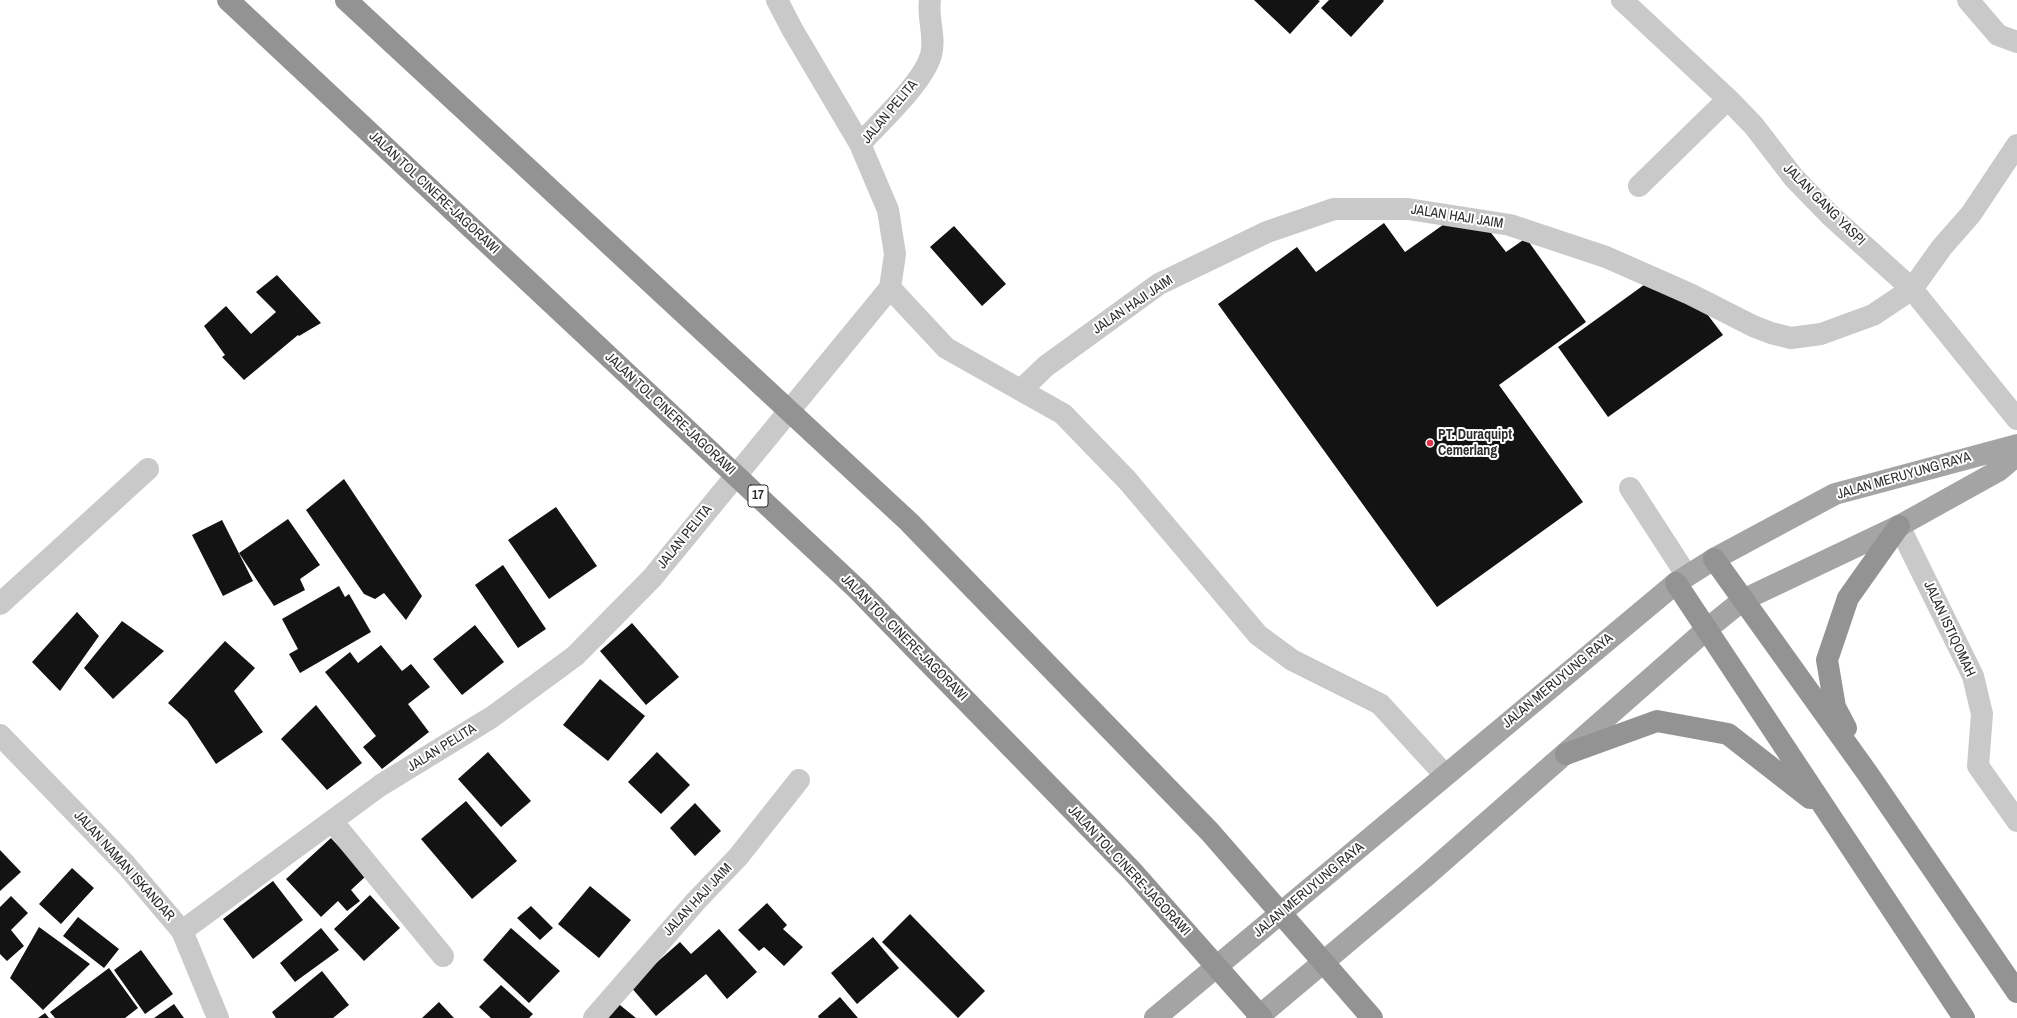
<!DOCTYPE html>
<html>
<head>
<meta charset="utf-8">
<style>
  body { margin:0 }
  canvas { display:block; background:#fff }
</style>
</head>
<body>
<canvas width="2017" height="1018"></canvas>
<script>
const g = document.querySelector('canvas').getContext('2d');
g.lineJoin = 'round';
function fillPath(path, color) {
  g.fillStyle = color;
  g.fill(path, 'evenodd');
}
function strokePath(path, color, width, dash) {
  g.strokeStyle = color;
  g.lineWidth = width;
  g.lineCap = dash ? 'butt' : 'round';
  g.setLineDash(dash || []);
  g.stroke(path);
}
function drawText(font, color, halo, rows, align = 'center') {
  g.font = font + ' "Archivo Narrow",sans-serif';
  g.lineWidth = 4;
  g.setLineDash([]);
  g.textBaseline = 'middle';
  g.strokeStyle = halo;
  g.fillStyle = color;
  for (const [text, x, y, turn = 0] of rows) {
    g.save();
    g.translate(x, y);
    g.rotate((+turn || 0) * Math.PI / 180);
    g.textAlign = isNaN(turn) ? turn : align;
    if (halo) g.strokeText(text, 0, 0);
    g.fillText(text, 0, 0);
    g.restore();
  }
}
const building = new Path2D(`
  M1254 0H1318L1320 1 1290 34Z
  M1329 0H1383L1384 1 1351 37 1321 8Z
  M1447 222 1488 229 1506 252 1526 238 1586 322 1499 385 1583 502 1437 607 1218 304 1297 247 1316 272 1384 223 1405 252Z
  M954 226 1006 284 982 306 930 247Z
  M277 275 321 323 299 336 298 335 244 380 222 357 225 355 204 326 226 306 251 334 276 312 256 292Z
  M1648 282 1698 302 1723 335 1608 417 1558 347Z
  M344 479 422 596 406 620 384 593 375 599 364 594 306 510Z
  M556 507 597 566 549 599 508 540Z
  M288 519 320 565 300 579 305 590 274 606 239 553Z
  M222 520 253 581 223 596 192 535Z
  M503 565 546 629 518 648 475 585Z
  M339 586 345 597 349 594 371 632 300 673 289 654 298 649 282 619Z
  M77 612 99 636 60 691 32 662Z
  M122 621 164 651 113 699 84 668Z
  M632 623 679 677 646 705 600 651Z
  M475 625 504 662 462 695 433 659Z
  M225 641 255 668 234 691 263 732 216 764 187 720 168 703Z
  M381 645 402 671 411 664 430 687 408 704 429 732 382 769 363 747 376 736 325 672 350 652 358 663Z
  M600 679 645 716 608 761 563 725Z
  M316 705 362 763 327 790 281 739Z
  M488 752 531 801 501 827 458 779Z
  M657 752 690 785 661 814 628 782Z
  M466 801 517 861 472 899 421 839Z
  M695 803 721 831 695 856 670 828Z
  M331 838 366 876 351 890 360 901 347 911 338 901 321 917 286 879Z
  M0 850 21 872 0 891Z
  M72 868 94 888 61 924 39 904Z
  M273 881 303 920 253 959 223 919Z
  M590 886 631 920 599 958 558 924Z
  M370 895 400 928 364 961 334 929Z
  M11 896 28 913 11 930 24 946 7 961 0 954V907Z
  M767 903 787 925 783 929 803 947 784 966 764 947 759 951 738 930Z
  M531 906 553 928 540 940 517 918Z
  M910 914 985 991 958 1018 882 942Z
  M78 917 119 949 104 968 63 936Z
  M39 927 90 964 43 1010 10 978Z
  M321 928 339 950 295 982 280 963Z
  M511 928 560 971 529 1003 483 960Z
  M719 929 757 972 727 999 706 974 656 1016 630 986 680 942 691 954Z
  M873 937 899 968 857 1004 831 973Z
  M141 950 173 994 145 1014 114 970Z
  M109 968 138 1008 125 1018H55L50 1012Z
  M322 971 349 1005 333 1018H276L272 1012Z
  M501 985 533 1014 529 1018H491L479 1007Z
  M840 997 858 1018H819L818 1016Z
  M615 1001 636 1018H601Z
  M439 1002 454 1018H422Z
  M174 1004 184 1018H154Z
  M45 1013 49 1018H38Z`);
const minor = new Path2D(`
  M1622 0 1728 99 1754 126 1794 178 1831 216 1912 289 2017 419
  M1968 0 1998 35 2017 42
  M860 144C880 122 923 83 931 55 936 37 927 18 930 0
  M1639 186 1728 99
  M890 288 946 348 1063 414 1127 480 1258 635 1292 660 1380 704 1445 775
  M1021 390 1046 366 1159 284 1267 232 1334 209H1408L1510 225 1606 257 1690 294 1753 326 1771 333 1791 338 1821 334 1873 315 1912 289 1942 247 1971 214 2017 145
  M1630 488 1687 576
  M1899 526 1973 676 1982 714 1978 766 2017 821
  M0 604 148 469
  M0 735 126 865 182 931 218 1018
  M332 821 443 956
  M182 931 381 785 492 717 575 656 652 578 890 288 895 254 888 210 860 144 792 29 777 0
  M594 1018 696 901 738 857 799 780`);
const major = new Path2D(`
  M1155 1018 1676 583 1714 559 1835 494 2017 445
  M1257 1018 1427 875 1707 629 1743 600 1899 526 1998 471 2017 455`);
const highway = new Path2D(`
  M228 0 857 589 1132 871 1262 1018
  M346 0 909 522 1210 832 1372 1018
  M1714 559 1868 774 2017 992
  M1676 583 1964 1018
  M1846 728 1835 707 1827 660 1848 598 1899 526
  M1566 754 1657 721 1728 734 1810 798`);
const markers = [
  [1430,443,4,"#dc354c"]
];
const shields = [
  [758,496,20]
];
const shieldNames = [
  ["17",758,496]
];
const streetNames = [
  ["JALAN PELITA",890,112,-50],
  ["JALAN TOL CINERE-JAGORAWI",434,193,43],
  ["JALAN GANG YASPI",1824,205,45],
  ["JALAN HAJI JAIM",1457,217,9],
  ["JALAN HAJI JAIM",1133,305,-34],
  ["JALAN TOL CINERE-JAGORAWI",670,414,43],
  ["JALAN MERUYUNG RAYA",1904,476,-16],
  ["JALAN PELITA",685,537,-51],
  ["JALAN ISTIQOMAH",1949,629,65],
  ["JALAN TOL CINERE-JAGORAWI",904,638,45],
  ["JALAN MERUYUNG RAYA",1558,681,-40],
  ["JALAN PELITA",442,748,-32],
  ["JALAN NAMAN ISKANDAR",124,866,48],
  ["JALAN TOL CINERE-JAGORAWI",1129,871,47],
  ["JALAN MERUYUNG RAYA",1309,890,-40],
  ["JALAN HAJI JAIM",698,900,-47]
];
const poiNames = [
  ["PT. Duraquipt",1438,435],
  ["Cemerlang",1438,451]
];
fillPath(building, '#131313');
strokePath(minor, '#c9c9c9', 22);
strokePath(major, '#a4a4a4', 22);
strokePath(highway, '#939393', 22);
for (const [x, y, r, color] of markers) {
  const dot = new Path2D();
  dot.arc(x, y, r, 0, 2 * Math.PI);
  g.fillStyle = color;
  g.fill(dot);
  strokePath(dot, '#fff', 1.5);
}
for (const [x, y, w] of shields) {
  const box = new Path2D();
  box.roundRect(x - w / 2, y - 11, w, 22, 3);
  g.fillStyle = '#fff';
  g.fill(box);
  strokePath(box, '#2c2c2c', 1);
}
drawText('bold 13px', '#2c2c2c', null, shieldNames);
drawText('14px', '#2c2c2c', '#fff', streetNames);
drawText('bold 14px', '#2c2c2c', '#fff', poiNames, 'left');
</script>
</body>
</html>
